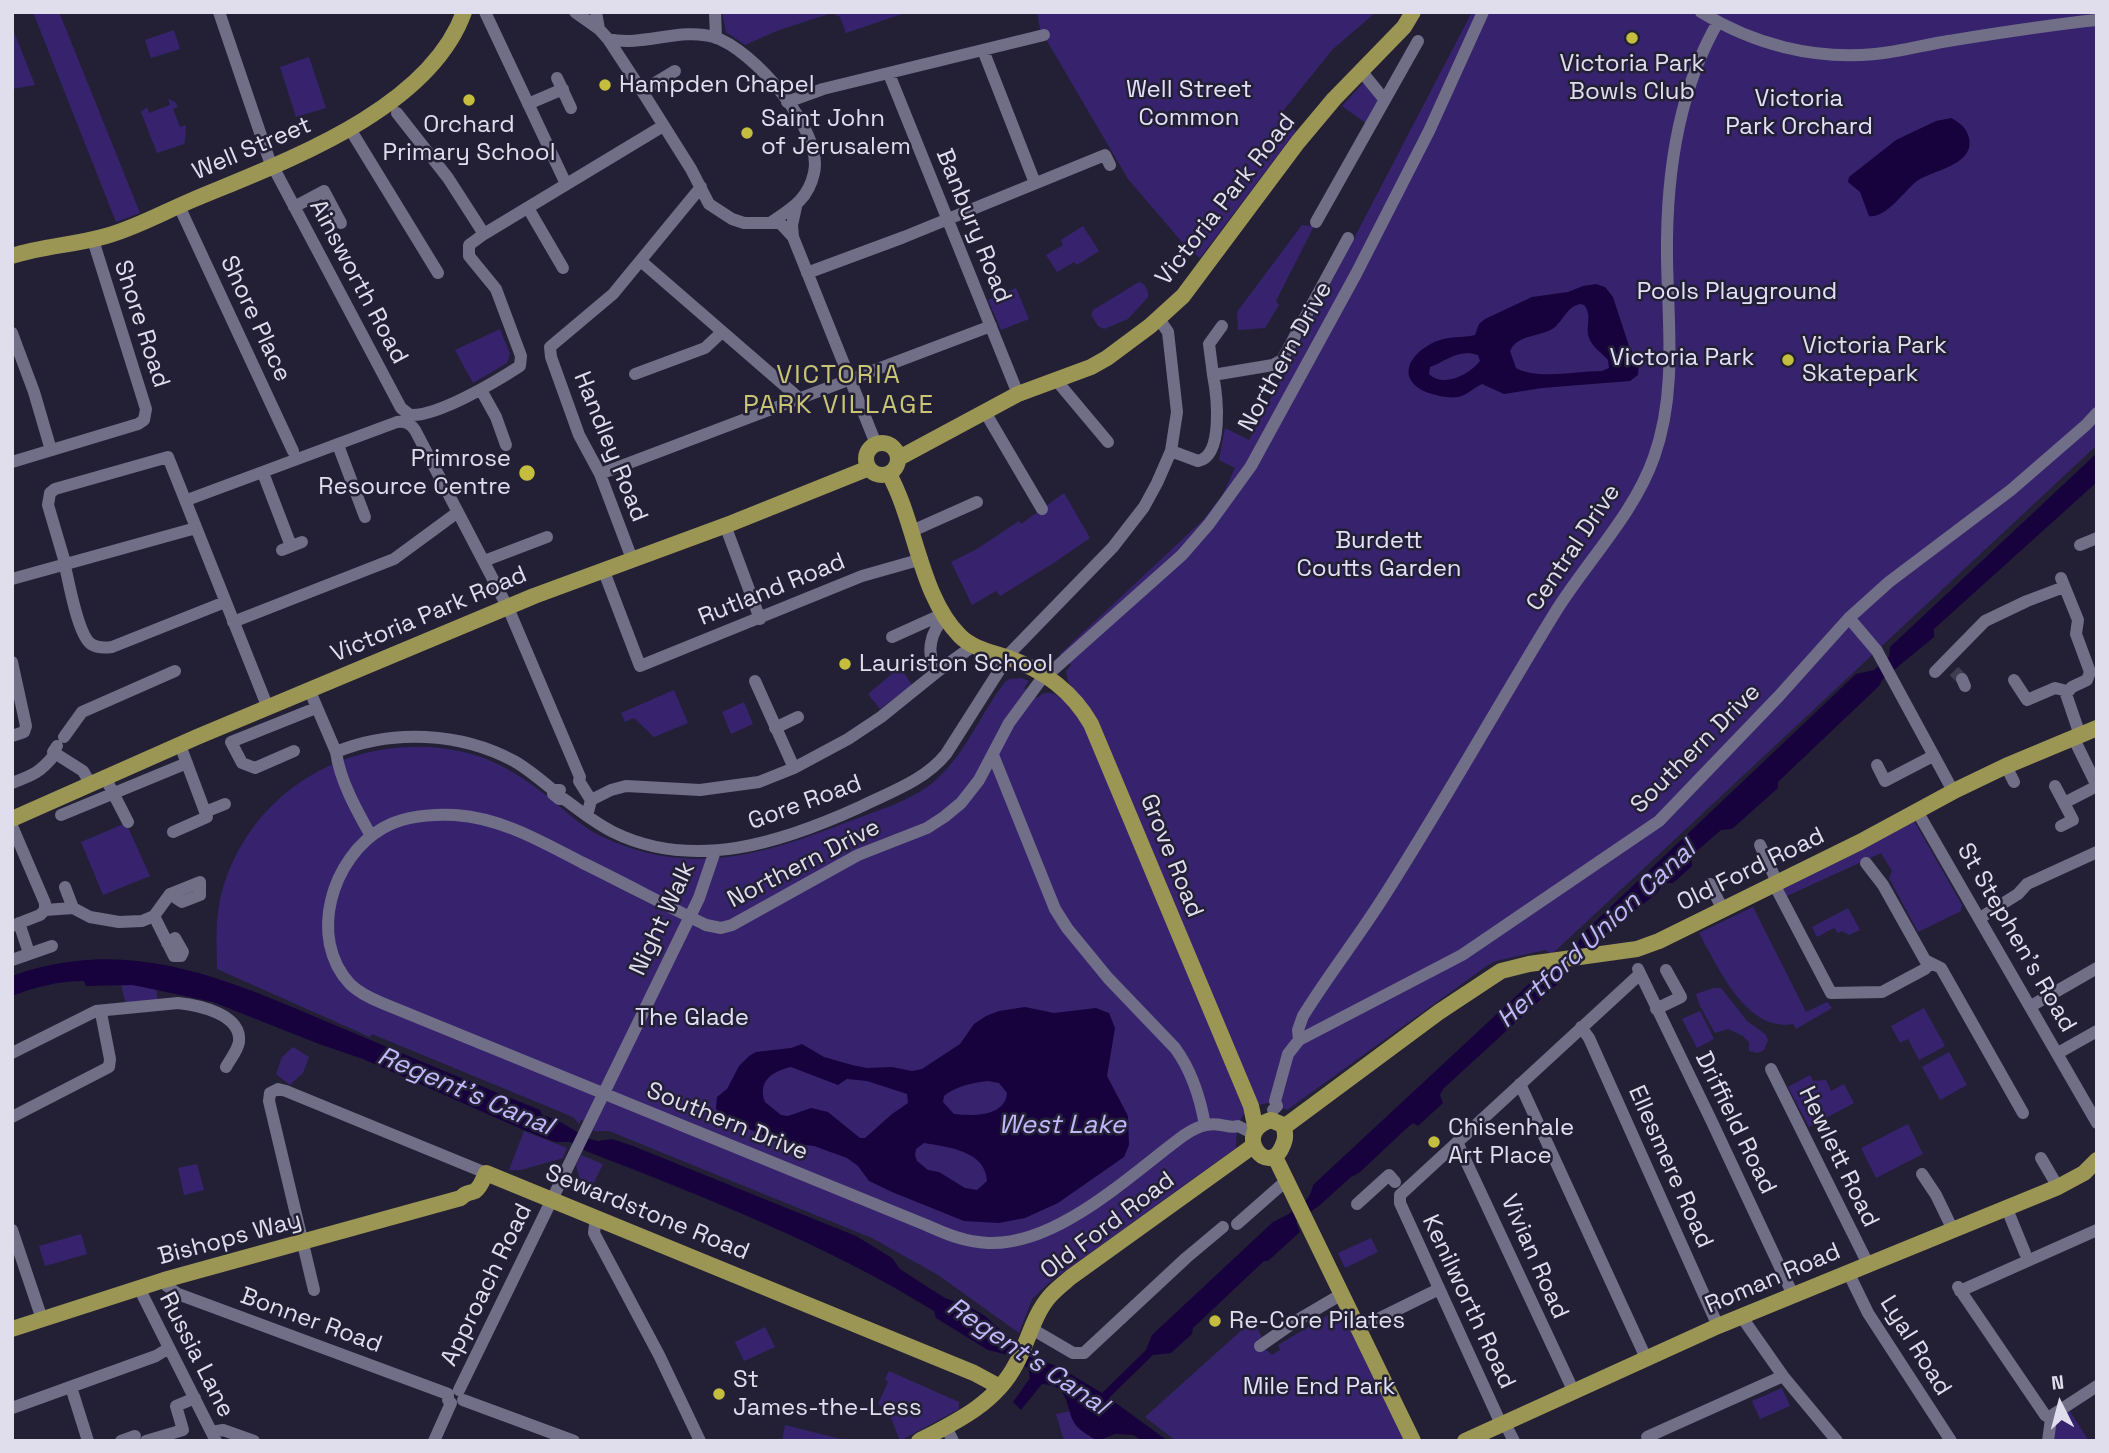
<!DOCTYPE html>
<html>
<head>
<meta charset="utf-8">
<style>
  body { margin:0 }
  #map { position:relative; width:2109px; height:1453px; overflow:hidden; background:#232036; font-family:"Space Grotesk",sans-serif }
  canvas { display:block }
  .frame { position:absolute; inset:0; border:14px solid #e0deed; pointer-events:none }
  .north { position:absolute; left:2025px; top:1369px; width:70px; height:70px; -webkit-text-stroke:5px #232036; paint-order:stroke; rotate:354deg; font-size:19px; font-weight:700; line-height:28px; text-align:center; color:#e0deed }
  .north::after { content:''; display:block; margin:auto; width:24px; height:32px; background:#e0deed; clip-path:polygon(50% 0,100% 100%,50% 72%,0 100%) }
</style>
</head>
<body>
<div id="map">
<canvas width="2109" height="1453"></canvas>
<div class="frame"></div>
<div class="north">N</div>
</div>
<script>
const g = document.querySelector('canvas').getContext('2d');
g.lineJoin = 'round';
function fillPath(path, color) {
  g.fillStyle = color;
  g.fill(path, 'evenodd');
}
function strokePath(path, color, width, dash) {
  g.strokeStyle = color;
  g.lineWidth = width;
  g.lineCap = dash ? 'butt' : 'round';
  g.setLineDash(dash || []);
  g.stroke(path);
}
function drawText(font, color, halo, rows, align = 'center') {
  g.font = font + ' "Space Grotesk",sans-serif';
  g.lineWidth = 5;
  g.setLineDash([]);
  g.textBaseline = 'middle';
  g.strokeStyle = halo;
  g.fillStyle = color;
  for (const [text, x, y, turn = 0] of rows) {
    g.save();
    g.translate(x, y);
    g.rotate((+turn || 0) * Math.PI / 180);
    g.textAlign = isNaN(turn) ? turn : align;
    if (halo) g.strokeText(text, 0, 0);
    g.fillText(text, 0, 0);
    g.restore();
  }
}
const green = new Path2D(`
  M33 12H59L140 213 116 222Z
  M722 12H908L846 33 840 17 832 13 779 30 745 45 726 32Z
  M1037 12H1376L1332 50 1279 116 1296 131 1200 258 1187 248 1128 179 1040 29Z
  M1472 12H2097V445L1552 954 1545 950 1496 961 1488 965 1287 1110 1268 1103 1258 1105 1098 720 1068 682 1066 671 1071 665 1060 654 1203 520 1222 496 1235 468 1219 460 1225 428 1249 440Z
  M12 27 35 85 12 89Z
  M174 30 180 49 151 58 145 40Z
  M309 57 326 108 296 117 280 67Z
  M1365 81 1380 99 1367 124 1342 106Z
  M168 99 175 102 178 107 173 109 180 127 186 125 185 141 184 144 157 153 141 112 147 107 149 113 170 105Z
  M1302 225 1314 226 1276 301 1279 305 1265 328 1238 330 1237 312Z
  M1083 226 1099 251 1077 265 1074 262 1057 272 1046 255 1063 245 1061 240Z
  M1139 282C1145 283 1149 291 1148 297L1128 319 1104 329 1098 326 1091 315 1093 310Z
  M1016 288 1029 319 1001 330 988 300Z
  M500 329 510 354 507 363 473 383 455 350Z
  M1064 493 1090 538 1052 564 1000 596 996 591 972 605 951 562 977 549 1019 521 1021 524Z
  M900 667 912 685 880 709 868 694Z
  M1021 678 1029 681 1024 688 1037 698C1055 680 1074 712 1085 728L1245 1112C1237 1123 1236 1135 1236 1148L1051 1281 1032 1299 1019 1333 938 1275 872 1238 609 1131H593L595 1125 581 1120 579 1124 573 1117 372 1034 370 1037 217 969C217 946 215 923 220 900 246 789 356 728 464 752 498 760 526 779 552 800 569 814 583 828 603 837 693 879 767 853 853 820 882 809 916 799 938 778 967 751 981 713 1005 682L1010 679Z
  M674 690 688 723 654 737 634 718 625 722 621 713Z
  M744 702 753 724 731 734 722 712Z
  M1913 819 1962 905 1961 911 1918 932 1889 878 1892 871 1881 853 1787 896 1781 884Z
  M126 823 150 876 103 895 81 842Z
  M1753 907 1806 1012 1827 1002 1832 1008 1796 1029 1793 1024C1746 1032 1718 967 1699 933Z
  M1848 908 1860 930 1849 935 1842 931 1838 933 1834 928 1817 937 1812 927Z
  M121 984 156 988 158 1000 126 1005Z
  M1713 988H1721L1747 1021 1765 1034 1768 1040 1764 1050 1758 1053 1749 1051V1042L1743 1036 1728 1029 1715 1033 1700 1006 1696 994Z
  M1924 1008 1945 1046 1919 1060 1908 1039 1900 1043 1891 1026Z
  M1700 1011 1714 1039 1697 1048 1682 1019Z
  M293 1047 309 1057 303 1073 290 1085 276 1074 282 1057Z
  M1949 1052 1967 1085 1940 1100 1922 1067Z
  M1810 1075 1813 1081 1826 1080 1831 1091 1844 1084 1854 1103 1809 1127 1788 1087Z
  M1908 1124 1923 1154 1876 1178 1861 1148Z
  M524 1131 567 1148 563 1158 521 1170H509Z
  M581 1155 603 1164 588 1195 584 1197 576 1165Z
  M197 1164 204 1190 184 1195 178 1168Z
  M81 1234 87 1254 45 1266 39 1246Z
  M1371 1238 1378 1252 1345 1268 1338 1253Z
  M1340 1308 1405 1441H1176L1145 1417 1253 1320 1262 1337 1256 1341 1272 1355 1280 1350 1278 1345Z
  M765 1327 775 1347 744 1361 735 1342Z
  M889 1371 959 1402V1409L900 1441 889 1413 878 1404 888 1382 885 1379Z
  M1782 1388 1790 1406 1760 1419 1752 1401Z
  M2069 1410 2089 1441H2056L2053 1435 2059 1417Z
  M1071 1411 1076 1426 1097 1441H1064L1056 1414Z
  M785 1425 849 1441H782Z`);
const water = new Path2D(`
  M1951 118C1959 122 1967 128 1969 138 1975 165 1933 170 1917 181 1904 191 1886 219 1869 216L1860 192 1848 182 1849 177 1896 140 1936 121Z
  M1596 284 1605 287 1613 297 1629 346 1639 364 1638 375 1630 381 1542 388 1504 394 1482 384C1473 388 1468 395 1458 397 1451 398 1443 397 1436 395 1395 385 1404 355 1437 341 1449 336 1462 338 1475 335L1479 324 1485 319 1532 297 1568 292 1583 286ZM1580 304 1584 305C1593 316 1585 326 1589 338 1593 348 1602 353 1608 360L1609 368 1602 371C1577 371 1537 380 1516 368L1510 351C1518 333 1541 338 1555 327 1564 319 1567 307 1580 304ZM1469 353 1478 355 1480 361C1469 375 1443 388 1429 374L1430 367C1444 362 1453 353 1469 353Z
  M2097 453V482L1934 629V637L1883 679 1879 686 1778 782V788L1732 829 1721 830 1691 856 1692 866 1673 883H1663L1658 892C1630 916 1579 949 1562 980L1443 1089 1440 1095 1443 1103 1418 1126 1413 1123 1408 1127 1359 1173 1351 1177 1320 1205 1296 1222 1300 1232 1268 1261H1264L1193 1328 1192 1334 1171 1353 1153 1355 1109 1398 1168 1441H1143L1133 1435 1115 1434 1097 1441C1090 1436 1080 1431 1075 1424 1065 1409 1071 1385 1042 1384L1021 1410 1013 1402 1030 1378 1028 1368 1008 1355 988 1350 936 1318 934 1311C826 1244 704 1197 586 1151L570 1142H555L526 1131 363 1059 319 1044 213 1002 133 985 86 986 84 981C58 981 36 987 12 996V976C135 932 236 984 349 1031 412 1058 476 1084 540 1110L542 1115 557 1120 589 1139 598 1141 612 1139 633 1146 856 1236 892 1258 900 1269 909 1275 945 1298 970 1307 985 1316 1006 1335 1014 1346 1030 1357 1057 1366 1102 1393 1146 1350 1152 1335 1273 1222C1289 1214 1310 1205 1313 1185L1529 984C1554 969 1570 963 1582 934L1856 674 1874 670 1889 657 1890 647Z
  M1025 1007 1054 1013 1096 1008 1109 1013 1115 1028 1107 1076 1128 1116 1129 1145 1124 1157 1058 1203 1025 1218 999 1223 964 1221 892 1192 869 1181 858 1166 847 1158 814 1146 779 1142 726 1119 716 1109 717 1097 727 1089 739 1066 749 1056 756 1052 791 1048 802 1044 824 1057 852 1065 867 1068 892 1067 912 1071 922 1069 960 1044 974 1024 986 1016 999 1011ZM791 1067 838 1085 847 1079 867 1081 907 1094 908 1103 892 1114 865 1138H860L828 1112 811 1108 788 1116 781 1115 765 1102C757 1081 773 1071 791 1067ZM988 1081 999 1083 1007 1093C1005 1117 973 1116 954 1114L943 1102 944 1096C956 1086 972 1083 988 1081ZM924 1143C948 1147 986 1151 987 1181L977 1190 965 1188 939 1172 928 1170 917 1161 915 1155 916 1149Z`);
const minorTunnel = new Path2D(`
  M1954 671 1962 679`);
const minor = new Path2D(`
  M219 12 269 159 401 408 410 415C437 417 497 381 520 366L521 356 496 289 469 256V245L484 234 663 126
  M485 12 566 184
  M575 12 599 29
  M596 12 599 29 608 39 642 91 691 169 709 204 732 219 744 223H780L793 237
  M715 12 716 38
  M1701 12C1753 44 1813 60 1875 54 1899 52 1924 45 1948 41 1998 33 2047 25 2097 20
  M608 39C643 47 680 27 714 37 753 49 824 131 814 173 808 200 791 209 770 223
  M983 50 1035 183
  M1362 72 1384 99
  M889 74 1018 394
  M557 78 571 108
  M642 91 675 71
  M787 102 823 89 1044 35
  M528 104 563 89
  M397 113 448 178 484 234
  M350 129 438 273
  M179 206 293 451
  M294 207 324 191 341 223
  M796 207 792 225 793 237 876 444
  M528 208 563 268
  M1316 222 1418 41
  M642 262 800 399
  M807 273 904 237 1105 155 1110 165
  M12 333 34 392 51 450
  M635 374 705 348 722 332
  M1213 375 1209 344 1222 326
  M1056 380 1108 442
  M481 390 496 417 506 445
  M985 412 1042 509
  M338 445 365 517
  M1171 451 1198 461C1224 456 1217 395 1213 375L1273 365 1282 360 1348 238
  M12 462 138 424 144 420 146 409 93 240
  M263 473 291 546
  M600 474 991 326
  M187 500 397 422C405 421 410 423 415 430L509 610 580 777 579 781 591 800 587 816
  M725 525 760 619
  M912 531 977 502
  M2080 545 2097 538
  M282 550 302 542
  M632 559 600 474 579 435 551 357 550 347 613 294 701 187
  M484 561 547 537
  M65 566C69 583 78 635 91 644 97 648 105 648 112 647L225 602
  M66 566 48 505 50 493 55 489 168 457 268 708
  M603 569 640 666 862 576 922 559
  M2061 578 2078 620 2076 634 2090 672 2087 680 2072 687 2066 694 2080 735
  M12 579 196 528
  M1849 618 1877 651 1953 791
  M233 622 394 559 458 512
  M892 637 943 614
  M12 662 26 726 24 732 12 736
  M1053 670 1182 555 1209 524 1251 466 1356 274 1429 131 1483 12
  M938 671C924 654 931 631 945 617
  M1935 672 1985 621 2027 601 2064 587
  M1962 679 1965 686
  M2014 680 2027 700 2055 688 2067 691
  M755 681 794 768
  M1040 681 1009 723 979 780 961 803 944 817 927 828 858 855 732 925 721 928 706 925C665 905 624 883 583 863 542 842 502 818 455 815 432 814 404 816 383 828 332 857 307 938 350 984 359 993 370 998 382 1003L926 1225C946 1234 965 1242 988 1243 1057 1246 1130 1175 1183 1136 1195 1128 1206 1122 1221 1125 1228 1126 1231 1128 1238 1126L1254 1134
  M309 689 336 752C392 729 460 732 514 761 528 769 541 780 553 790H560
  M775 728 798 717
  M64 737 82 712 175 671
  M57 746 53 752 83 771 90 783
  M294 751 255 768 242 763 231 742 316 708
  M336 752C340 781 357 811 371 836
  M993 755 1055 909 1067 928 1108 978 1175 1048C1192 1071 1200 1097 1205 1125
  M1877 765 1885 781 1933 756
  M2006 766 2014 782
  M12 783C33 775 41 772 55 754
  M109 785 128 822
  M2055 786 2073 820 2061 826
  M553 790V794L559 799H564C579 810 595 823 613 832 694 872 783 842 860 807 890 792 924 781 946 754L1011 652 1113 547 1144 507 1157 483 1171 451 1177 412 1168 332 1159 319
  M591 800 611 790 626 786 700 790 759 782 794 768 848 739 881 717 938 671 973 646
  M2064 803 2097 786 2073 737
  M1917 811 2097 1123
  M205 812 225 804
  M61 815 187 763
  M12 826 45 903V910
  M173 832 207 817 180 745
  M1760 845 1777 882
  M1866 863 1883 885 1925 960 1941 968 2023 1113
  M1710 884 1722 908
  M1774 884 1831 993 1882 992 1925 969 1930 963
  M65 887 73 908
  M45 910 73 908 90 917 119 922 142 921 154 916 170 894 200 882V895L182 902 170 894
  M154 916 174 956H181L183 952 175 938 167 943
  M1980 918 2018 894 2027 884 2097 852
  M19 923 29 953
  M12 926 40 915 45 910
  M12 960 52 946
  M1638 969 1712 1122 1793 1295
  M2031 1006 2097 968
  M1656 1009 1681 997 1666 970
  M1581 1027 1589 1038 1718 1326
  M1299 1040 1298 1030 1303 1016C1327 977 1356 940 1381 901 1442 806 1497 707 1556 611 1588 560 1634 514 1654 457 1677 393 1668 324 1667 258 1666 177 1677 93 1718 22
  M12 1053 96 1011 178 1003C198 1005 242 1014 239 1042 237 1052 230 1059 226 1067
  M2058 1053 2097 1031
  M1771 1069 1868 1264
  M1520 1084 1646 1358
  M1273 1110 1277 1106 1275 1101 1288 1054 1299 1040 1462 955 1659 821 1779 696 1849 618 1889 582 2011 490 2086 425 2097 413
  M12 1117 109 1067 110 1059 101 1013
  M1457 1142 1573 1390
  M2041 1158 2058 1187
  M1922 1174 1936 1195 1953 1230
  M1357 1204 1389 1175 1395 1182
  M2007 1209 2025 1253
  M596 1217 594 1233 659 1355 700 1441
  M1237 1224 1287 1180
  M12 1230 42 1319
  M1848 1272 1868 1313 1951 1441
  M164 1280 167 1286 178 1294 448 1394
  M1958 1287 2045 1415 2051 1419
  M139 1288 216 1441
  M314 1290 269 1101 270 1093 278 1089 286 1091 486 1173
  M1960 1291 2097 1230
  M1741 1316 1783 1376 1837 1441
  M1368 1324 1439 1289
  M1032 1329 1073 1353H1084L1186 1258 1223 1227
  M1260 1346 1296 1321 1342 1294
  M71 1387 88 1441
  M459 1390 699 898 715 851
  M463 1400 574 1441
  M12 1408 156 1356 169 1348
  M2051 1419 2054 1414 2097 1386
  M1504 1422 1514 1441
  M1501 1424 1400 1203V1195L1640 974
  M946 1427 953 1441
  M212 1432 223 1430 254 1441
  M121 1441 135 1436
  M146 1441 183 1430 176 1406 195 1398
  M434 1441 451 1403 448 1400V1394
  M1649 1441 1647 1437 1783 1376
  M2048 1441 2051 1419`);
const major = new Path2D(`
  M12 256C43 246 75 245 106 236 135 228 162 213 190 201 280 163 428 112 464 12
  M866 459a16 16 0 1 1 32 0a16 16 0 1 1-32 0Z
  M899 458 1018 394 1091 367 1107 358 1150 326 1183 296 1298 142 1334 99 1404 27 1413 12
  M889 474C916 523 920 596 960 636 973 649 992 652 1009 658 1045 671 1072 691 1091 724L1251 1106 1256 1130
  M12 819 197 737 534 596 732 523 869 468
  M1271 1120 1283 1125C1286 1134 1286 1139 1282 1147 1268 1179 1231 1132 1271 1120Z
  M1284 1127 1439 1012 1501 971 1529 964 1637 949 1659 941 1860 842 1956 790 2006 766 2097 728
  M1275 1157 1413 1441
  M12 1329 164 1280 461 1198C466 1192 468 1194 475 1191 481 1187 483 1179 486 1173L974 1373 1000 1387
  M919 1441C956 1422 996 1403 1016 1364 1028 1343 1033 1315 1050 1296 1056 1289 1064 1283 1071 1277L1253 1146
  M1465 1441 1718 1326 2058 1187 2084 1173 2097 1160`);
const markers = [
  [1632,38,7,"#c4bd3e"],
  [605,85,7,"#c4bd3e"],
  [469,100,7,"#c4bd3e"],
  [747,133,7,"#c4bd3e"],
  [1788,360,7,"#c4bd3e"],
  [527,473,9,"#c4bd3e"],
  [845,664,7,"#c4bd3e"],
  [1434,1142,7,"#c4bd3e"],
  [1215,1321,7,"#c4bd3e"],
  [719,1394,7,"#c4bd3e"]
];
const poiNames = [
  ["Victoria Park",1632,64,"center"],
  ["Bowls Club",1632,92,"center"],
  ["Hampden Chapel",619,85],
  ["Saint John",761,119],
  ["of Jerusalem",761,147],
  ["Orchard",469,125,"center"],
  ["Primary School",469,153,"center"],
  ["Victoria Park",1802,346],
  ["Skatepark",1802,374],
  ["Primrose",511,459,"right"],
  ["Resource Centre",511,487,"right"],
  ["Lauriston School",859,664],
  ["Chisenhale",1448,1128],
  ["Art Place",1448,1156],
  ["Re-Core Pilates",1229,1321],
  ["St",733,1380],
  ["James-the-Less",733,1408]
];
const parkNames = [
  ["Well Street",1189,90],
  ["Common",1189,118],
  ["Victoria",1799,99],
  ["Park Orchard",1799,127],
  ["Pools Playground",1737,292],
  ["Victoria Park",1682,358],
  ["Burdett",1379,541],
  ["Coutts Garden",1379,569],
  ["The Glade",692,1018],
  ["Mile End Park",1319,1387]
];
const streetNames = [
  ["Well Street",252,149,-23],
  ["Victoria Park Road",1226,200,-52],
  ["Banbury Road",973,226,68],
  ["Ainsworth Road",358,282,62],
  ["Shore Place",255,319,65],
  ["Shore Road",141,324,72],
  ["Northern Drive",1286,357,-61],
  ["Handley Road",610,447,68],
  ["Central Drive",1574,548,-56],
  ["Rutland Road",772,590,-22],
  ["Victoria Park Road",429,615,-23],
  ["Southern Drive",1696,749,-45],
  ["Gore Road",805,803,-20],
  ["Grove Road",1171,856,68],
  ["Northern Drive",804,864,-27],
  ["Old Ford Road",1751,870,-26],
  ["Night Walk",663,919,-65],
  ["St Stephen's Road",2016,938,60],
  ["Southern Drive",727,1122,22],
  ["Driffield Road",1735,1123,64],
  ["Hewlett Road",1838,1157,64],
  ["Ellesmere Road",1670,1167,66],
  ["Sewardstone Road",647,1213,22],
  ["Old Ford Road",1108,1226,-37],
  ["Bishops Way",230,1239,-15],
  ["Vivian Road",1534,1257,66],
  ["Roman Road",1773,1279,-23],
  ["Approach Road",487,1285,-64],
  ["Kenilworth Road",1468,1302,65],
  ["Bonner Road",311,1321,20],
  ["Lyal Road",1915,1346,58],
  ["Russia Lane",196,1355,63]
];
const neighbourhoodNames = [
  ["VICTORIA",839,376],
  ["PARK VILLAGE",839,406]
];
const waterNames = [
  ["Hertford Union Canal",1597,935,-43],
  ["Regent's Canal",465,1092,23],
  ["West Lake",1062,1126],
  ["Regent's Canal",1027,1357,34]
];
fillPath(green, '#37236d');
fillPath(water, '#17023d');
strokePath(minorTunnel, '#3f3c51', 12, [12, 6]);
strokePath(minor, '#716e88', 12);
strokePath(major, '#9c9654', 16);
for (const [x, y, r, color] of markers) {
  const dot = new Path2D();
  dot.arc(x, y, r, 0, 2 * Math.PI);
  g.fillStyle = color;
  g.fill(dot);
  strokePath(dot, '#232036', 2.5);
}
drawText('24px', '#e0deed', '#232036', poiNames, 'left');
drawText('24px', '#e3e1f8', '#232036', parkNames);
drawText('24px', '#e0deed', '#232036', streetNames);
g.letterSpacing = '2px';
drawText('26px', '#c9c577', '#232036', neighbourhoodNames);
g.letterSpacing = '0px';
drawText('italic 26px', '#c1b8fb', '#232036', waterNames);
</script>
</body>
</html>
